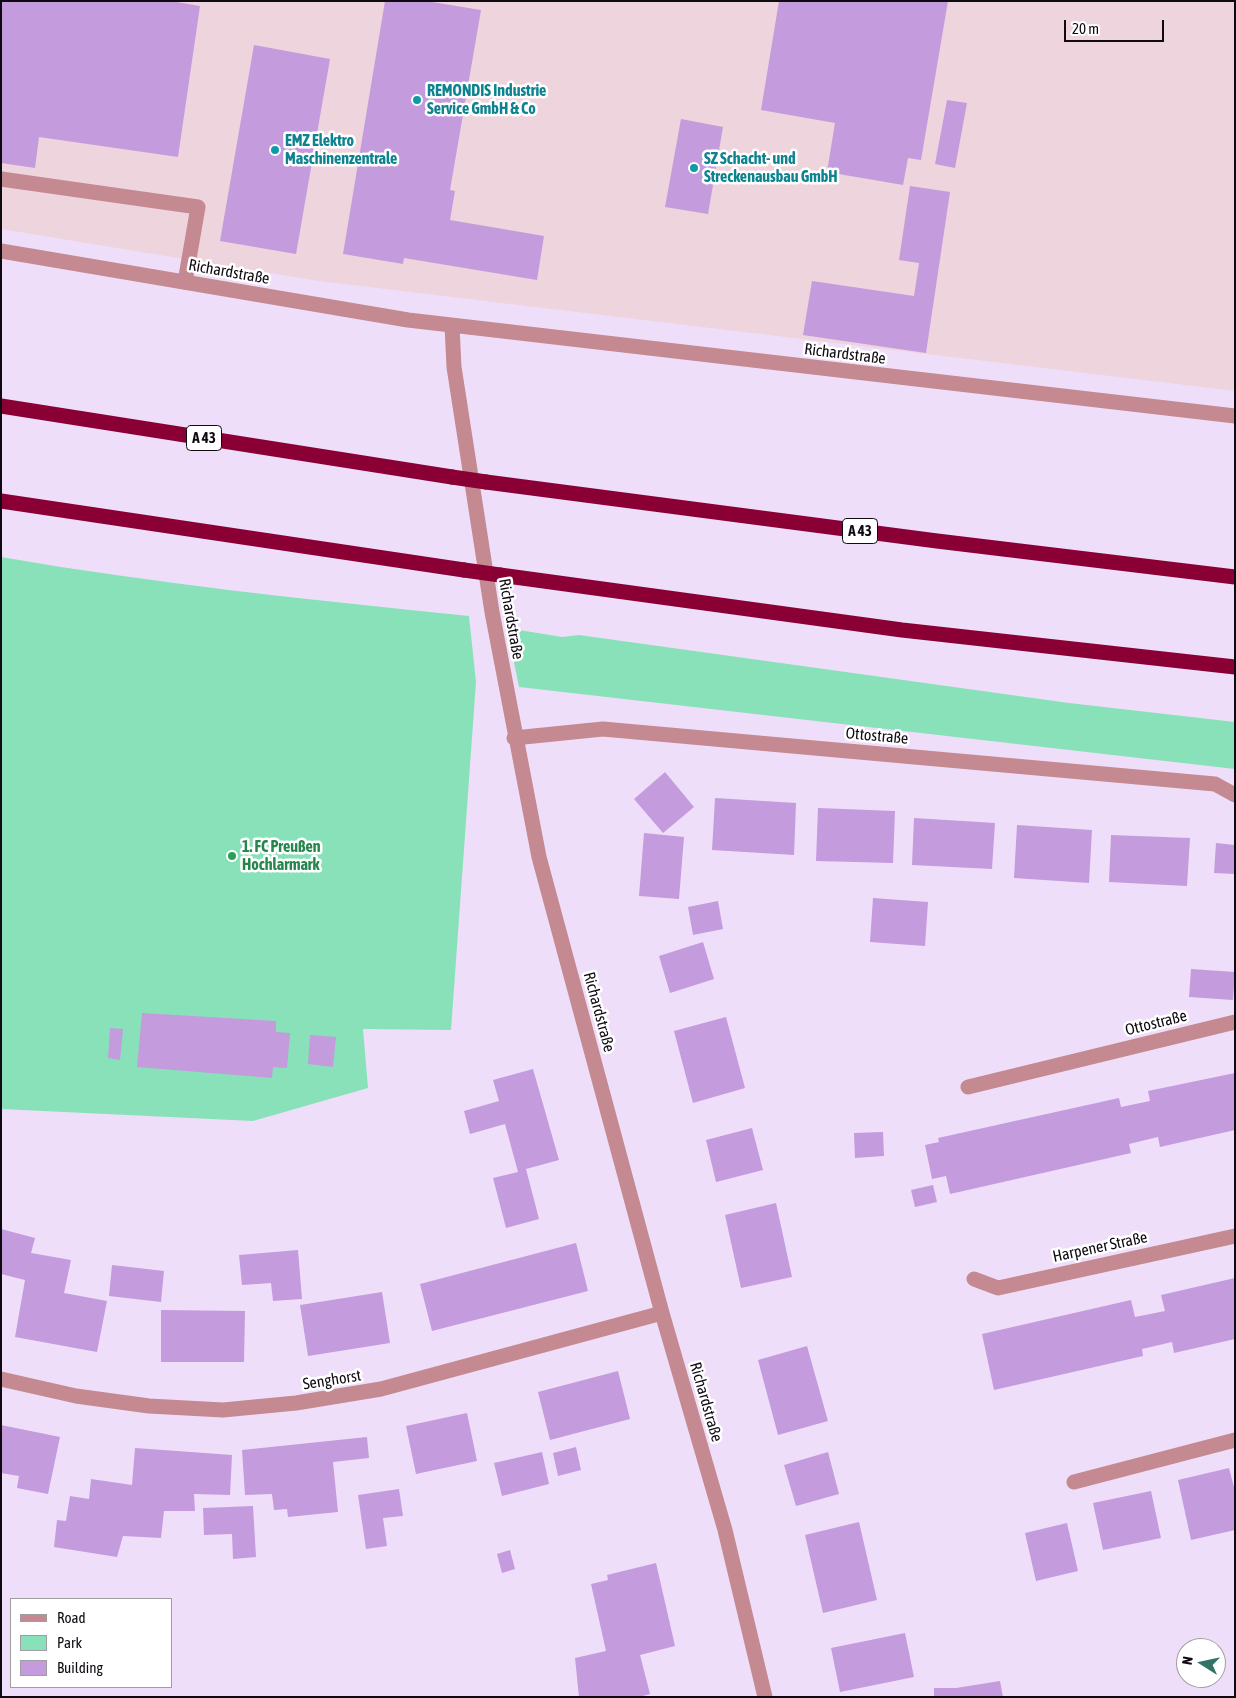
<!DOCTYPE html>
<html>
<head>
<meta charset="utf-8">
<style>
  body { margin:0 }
  #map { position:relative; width:1236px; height:1698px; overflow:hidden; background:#efdefa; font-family:"Asap Condensed",sans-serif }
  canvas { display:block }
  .frame { position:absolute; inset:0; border:2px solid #0f0912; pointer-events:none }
  .legend { position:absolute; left:10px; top:1598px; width:162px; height:90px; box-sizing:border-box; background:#fff; border:1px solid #9f9da0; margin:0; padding:6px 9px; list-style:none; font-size:15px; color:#0f0912 }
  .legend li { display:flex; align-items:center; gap:10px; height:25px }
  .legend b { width:25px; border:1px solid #9f9da0 }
  .north { position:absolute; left:1176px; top:1638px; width:50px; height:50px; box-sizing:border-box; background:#fff; border:1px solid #9f9da0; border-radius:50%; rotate:280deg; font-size:14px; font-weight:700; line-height:20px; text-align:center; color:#0f0912 }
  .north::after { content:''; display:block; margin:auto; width:18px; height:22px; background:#317466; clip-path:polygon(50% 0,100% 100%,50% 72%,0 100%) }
  .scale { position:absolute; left:1064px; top:20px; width:100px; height:22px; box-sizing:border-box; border:2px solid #0f0912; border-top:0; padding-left:6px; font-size:15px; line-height:18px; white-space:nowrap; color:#0f0912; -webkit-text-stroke:4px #fff; paint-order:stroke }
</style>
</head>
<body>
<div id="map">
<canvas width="1236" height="1698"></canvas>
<div class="frame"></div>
<ul class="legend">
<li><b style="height:6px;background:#c48991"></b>Road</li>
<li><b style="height:14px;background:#89e1b9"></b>Park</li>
<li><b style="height:14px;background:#c49bdd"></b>Building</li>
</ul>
<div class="north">N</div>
<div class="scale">20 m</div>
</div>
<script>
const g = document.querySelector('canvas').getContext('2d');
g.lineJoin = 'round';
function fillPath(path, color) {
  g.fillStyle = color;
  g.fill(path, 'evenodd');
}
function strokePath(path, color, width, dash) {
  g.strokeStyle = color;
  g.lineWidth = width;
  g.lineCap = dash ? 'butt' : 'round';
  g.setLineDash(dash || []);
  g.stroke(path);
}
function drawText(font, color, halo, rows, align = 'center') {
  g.font = font + ' "Asap Condensed",sans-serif';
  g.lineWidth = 5;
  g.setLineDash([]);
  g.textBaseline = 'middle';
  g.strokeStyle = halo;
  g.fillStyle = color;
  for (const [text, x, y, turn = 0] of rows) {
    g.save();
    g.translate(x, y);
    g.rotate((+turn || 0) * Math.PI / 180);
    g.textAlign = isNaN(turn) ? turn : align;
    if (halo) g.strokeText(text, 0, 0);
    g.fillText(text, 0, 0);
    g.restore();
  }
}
const industrial = new Path2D(`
  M1 1H1235V391L319 281 1 229Z`);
const green = new Path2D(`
  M1 557C156 584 313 600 469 616L476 682 451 1030 363 1029 368 1088 253 1121 1 1109Z
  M507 628 562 637 579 635 1069 703 1235 722V769L519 687Z`);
const building = new Path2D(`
  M1 1H171L200 6 178 157 39 137 35 168 1 163Z
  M385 1H426L481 10 450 190 455 191 450 220 544 236 537 280 404 258 403 264 343 254Z
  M779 1H948L921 160 908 158 903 185 827 172 835 123 761 110Z
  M254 45 330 59 296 254 220 241Z
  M947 100 967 103 955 168 935 164Z
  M681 119 723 127 708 214 665 207Z
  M910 186 950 192 926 353 803 335 812 281 914 296 919 263 899 260Z
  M665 772 694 807 663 833 634 799Z
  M715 798 796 803 794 855 712 850Z
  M818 808 895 811 893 863 816 861Z
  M914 818 995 823 992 869 912 865Z
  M1017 825 1092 830 1089 883 1014 878Z
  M644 833 684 837 679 899 639 896Z
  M1111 835 1190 838 1187 886 1109 882Z
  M1216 843 1235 845V874L1214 873Z
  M873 898 928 902 925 946 870 942Z
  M718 901 723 929 693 935 688 907Z
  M703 942 714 979 670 993 659 956Z
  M1191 969 1235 972 1233 1000 1189 997Z
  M142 1013 276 1021V1032L290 1033 287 1068 273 1067 272 1078 137 1067Z
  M726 1017 745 1088 693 1103 674 1031Z
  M110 1028 123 1029 120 1060 108 1058Z
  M310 1035 336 1037 333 1067 308 1064Z
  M533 1069 559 1160 526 1169 539 1219 506 1228 493 1178 518 1172 505 1124 470 1134 464 1111 499 1101 493 1080Z
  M1235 1073V1130L1160 1147 1158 1137 1129 1144 1131 1153 950 1194 946 1176 932 1179 925 1145 939 1142 938 1138 1119 1098 1121 1107 1150 1101 1148 1091Z
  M752 1128 763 1170 716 1182 706 1140Z
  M883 1132 884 1156 855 1158 854 1133Z
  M933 1185 937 1202 915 1207 911 1190Z
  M776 1203 792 1277 741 1288 725 1215Z
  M1 1229 35 1238 31 1253 71 1260 64 1293 107 1301 97 1352 15 1337 25 1280 1 1274Z
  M576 1243 588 1291 432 1331 420 1284Z
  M298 1250 302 1299 273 1301 271 1283 242 1285 239 1255Z
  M112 1265 164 1271 161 1302 109 1296Z
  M1235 1278V1339L1174 1353 1172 1342 1142 1349 1143 1356 994 1390 982 1334 1131 1300 1135 1317 1165 1311 1161 1295Z
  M382 1292 390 1343 308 1356 300 1305Z
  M161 1310 245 1311 244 1362H161Z
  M807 1346 828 1421 778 1435 758 1360Z
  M618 1371 630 1419 550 1440 538 1392Z
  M467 1413 477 1461 416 1474 406 1426Z
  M1 1425 60 1437 48 1494 17 1488 19 1476 1 1473Z
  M367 1437 369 1458 333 1462 338 1512 288 1517 287 1509 274 1510 272 1494 245 1495 242 1450Z
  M576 1447 581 1470 558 1476 553 1453Z
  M135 1448 232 1455 230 1495 194 1494 195 1511H164L161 1538 123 1536 117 1557 54 1547 57 1520 66 1521 70 1496 89 1499 91 1479 132 1485Z
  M542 1452 549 1484 502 1496 494 1463Z
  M828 1452 839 1494 796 1506 784 1465Z
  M1229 1468 1235 1491V1530L1191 1540 1178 1480Z
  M399 1489 403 1516 383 1518 387 1546 366 1549 358 1495Z
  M1151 1491 1161 1538 1103 1550 1093 1503Z
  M253 1506 256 1557 233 1559 232 1534 204 1535 203 1508Z
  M859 1522 877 1600 823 1613 805 1535Z
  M1067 1523 1078 1571 1036 1581 1025 1533Z
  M510 1550 515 1569 502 1573 497 1554Z
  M656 1563 675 1646 640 1655 650 1694 639 1697H579L575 1658 606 1651 591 1584 608 1580 607 1575Z
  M905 1633 914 1677 840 1692 831 1648Z
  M1000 1681 1003 1697H934V1688H956Z`);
const lane = new Path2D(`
  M1 179 198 207 185 282`);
const street = new Path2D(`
  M1 251 408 320 1235 416
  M452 326 454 367 492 612 539 857 662 1313 725 1530 765 1697
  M514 738 603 729 1215 784 1235 795
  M968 1087 1235 1022
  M974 1279 998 1288 1235 1236
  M1 1379 76 1396 149 1406 223 1410 296 1403 381 1389 662 1313
  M1074 1482 1235 1440`);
const highway = new Path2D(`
  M1 406 452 477
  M486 482 937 541 1235 577
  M1 501 464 570
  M500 575 902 630 1235 667`);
const highwayBridge = new Path2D(`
  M452 477 486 482
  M464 570 500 575`);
const markers = [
  [417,100,5,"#0f9aa8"],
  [275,150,5,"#0f9aa8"],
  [694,168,5,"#0f9aa8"],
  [232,856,5,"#2e9e5b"]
];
const shields = [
  [204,438,35],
  [860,531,35]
];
const shieldNames = [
  ["A 43",204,438],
  ["A 43",860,531]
];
const cultureNames = [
  ["REMONDIS Industrie",427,91],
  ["Service GmbH & Co",427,109],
  ["EMZ Elektro",285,141],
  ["Maschinenzentrale",285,159],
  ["SZ Schacht- und",704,159],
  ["Streckenausbau GmbH",704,177]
];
const streetNames = [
  ["Richardstraße",229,272,10],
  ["Richardstraße",845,354,7],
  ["Richardstraße",511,619,80],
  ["Ottostraße",877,736,5],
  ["Richardstraße",599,1012,75],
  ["Ottostraße",1156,1023,-14],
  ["Harpener Straße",1100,1247,-12],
  ["Senghorst",332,1380,-9],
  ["Richardstraße",706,1402,74]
];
const leisureNames = [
  ["1. FC Preußen",242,847],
  ["Hochlarmark",242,865]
];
fillPath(industrial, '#edd4dd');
fillPath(green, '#89e1b9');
fillPath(building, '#c49bdd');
strokePath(lane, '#c48991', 15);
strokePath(street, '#c48991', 15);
strokePath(highway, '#8a0035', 15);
strokePath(highwayBridge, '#8a0035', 15);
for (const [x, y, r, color] of markers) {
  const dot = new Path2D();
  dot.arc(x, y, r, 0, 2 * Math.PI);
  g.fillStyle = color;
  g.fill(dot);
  strokePath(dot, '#fff', 2);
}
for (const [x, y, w] of shields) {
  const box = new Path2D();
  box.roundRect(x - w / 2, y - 12.5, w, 25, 4);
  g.fillStyle = '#fff';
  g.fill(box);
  strokePath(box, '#0f0912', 1);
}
drawText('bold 15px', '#0f0912', null, shieldNames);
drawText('bold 16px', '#0d838f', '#fff', cultureNames, 'left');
drawText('16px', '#0f0912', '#fff', streetNames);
drawText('bold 16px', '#27864d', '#fff', leisureNames, 'left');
</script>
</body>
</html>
